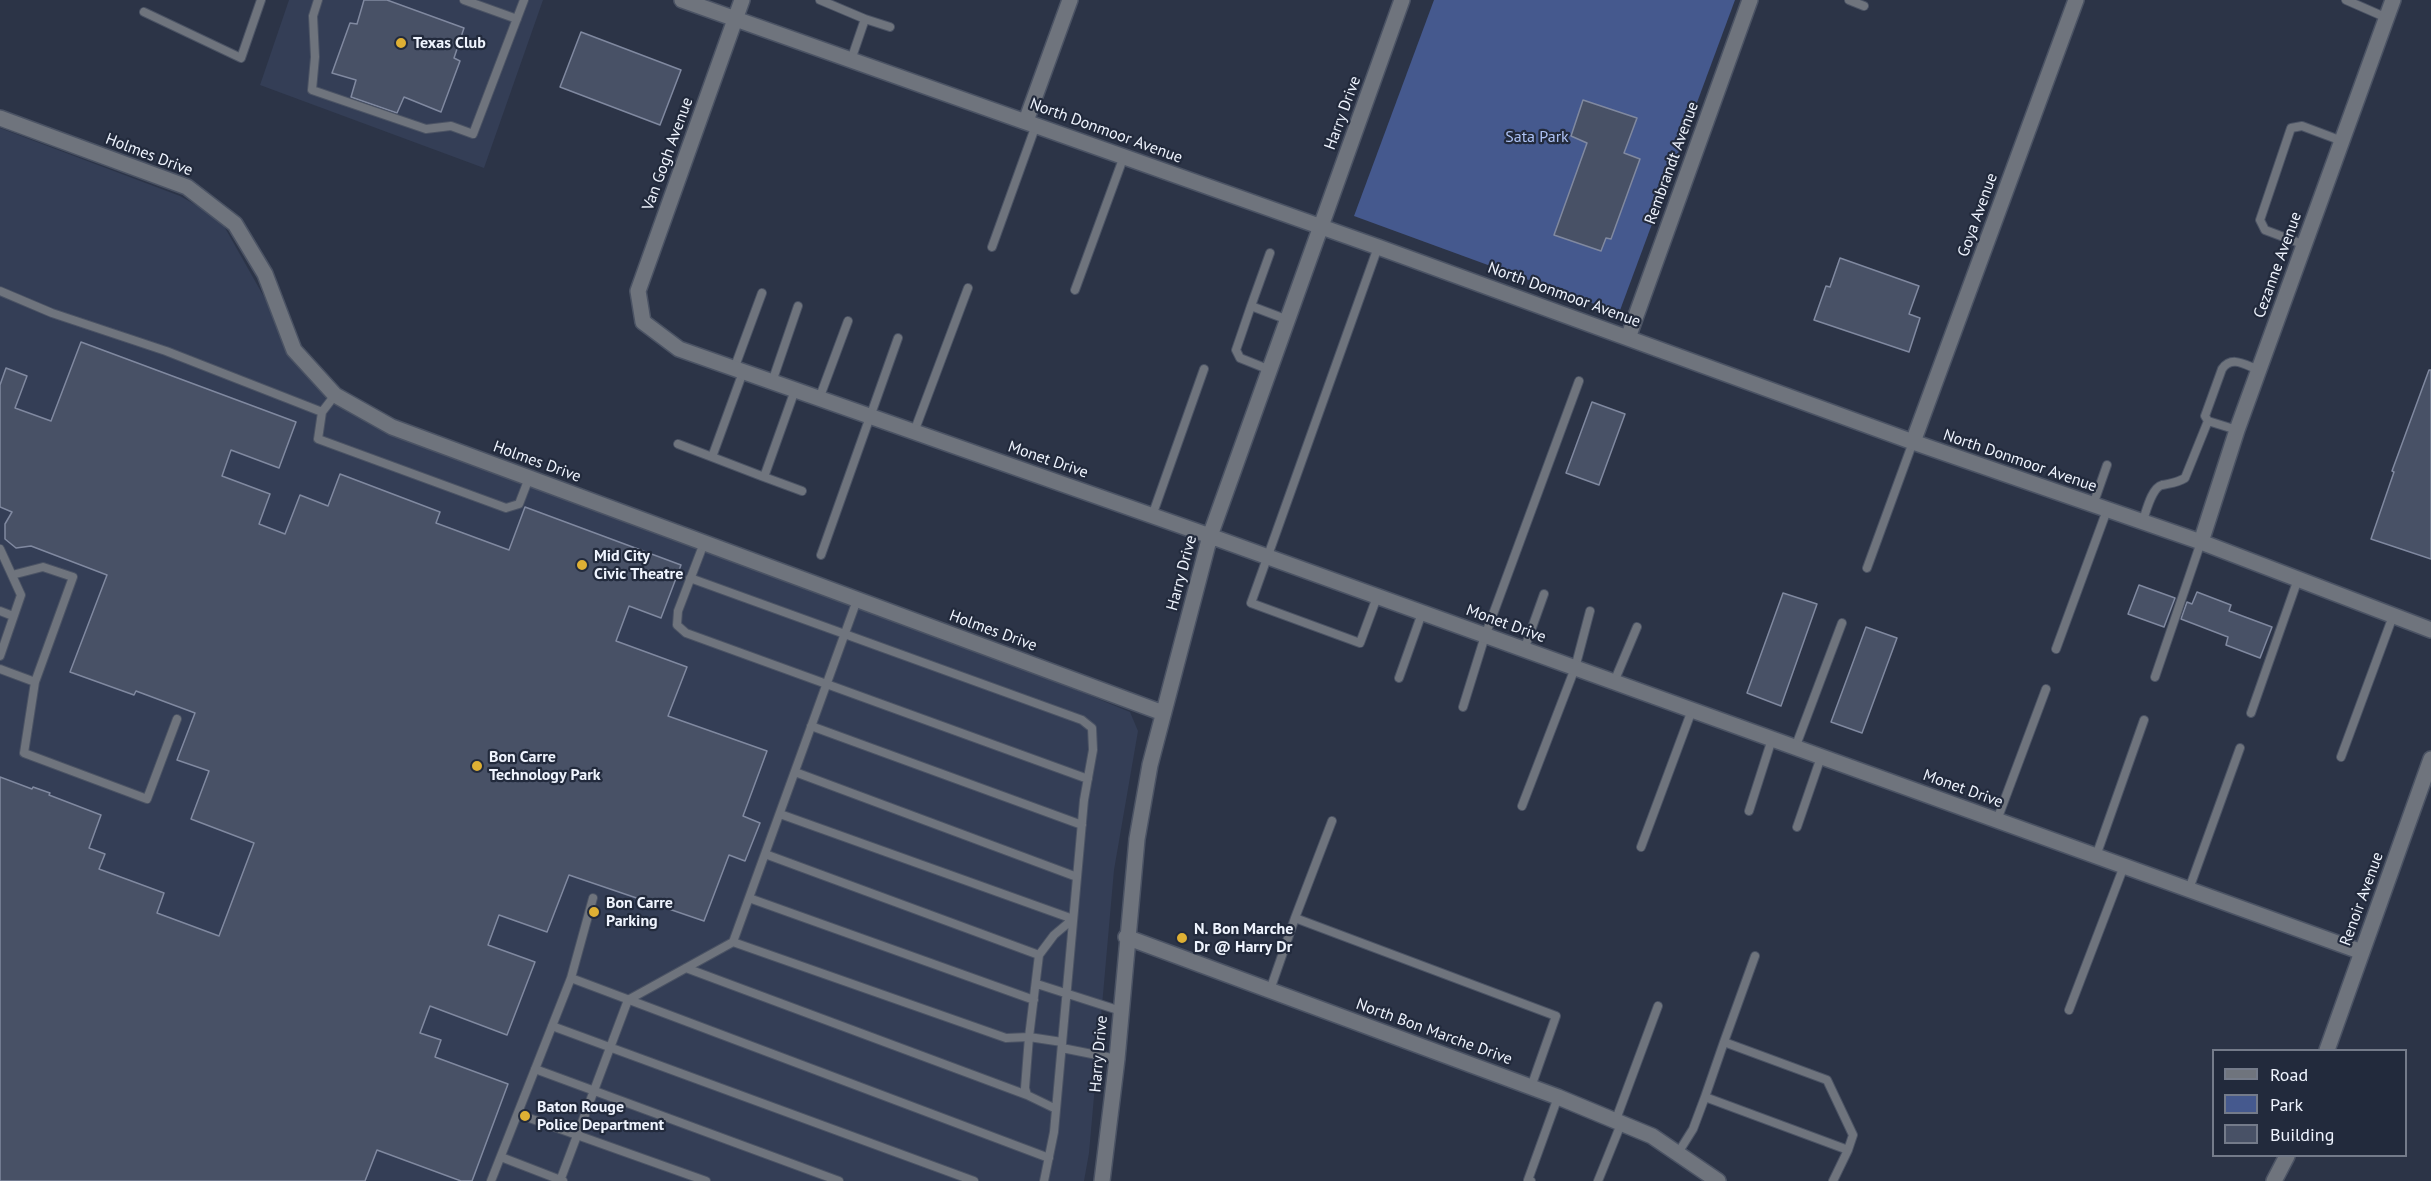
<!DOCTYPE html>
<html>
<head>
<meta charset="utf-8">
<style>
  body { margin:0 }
  #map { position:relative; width:2431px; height:1181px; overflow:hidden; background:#2c3447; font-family:"PT Sans",sans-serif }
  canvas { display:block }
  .legend { position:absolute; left:2212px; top:1049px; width:195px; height:108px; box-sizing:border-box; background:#222a3c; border:2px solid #747b8a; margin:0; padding:8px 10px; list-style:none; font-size:18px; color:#eff4fe }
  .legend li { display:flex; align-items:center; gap:12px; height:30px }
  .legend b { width:30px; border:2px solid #747b8a }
</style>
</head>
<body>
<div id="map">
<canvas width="2431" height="1181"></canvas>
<ul class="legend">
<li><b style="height:8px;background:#6f747d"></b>Road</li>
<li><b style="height:16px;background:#45598e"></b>Park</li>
<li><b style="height:16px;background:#485166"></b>Building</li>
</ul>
</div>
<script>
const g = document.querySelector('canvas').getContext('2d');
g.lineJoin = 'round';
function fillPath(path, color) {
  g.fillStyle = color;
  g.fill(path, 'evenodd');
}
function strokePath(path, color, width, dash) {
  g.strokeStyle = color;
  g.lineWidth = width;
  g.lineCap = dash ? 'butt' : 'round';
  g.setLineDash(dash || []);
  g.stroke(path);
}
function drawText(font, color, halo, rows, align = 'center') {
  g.font = font + ' "PT Sans",sans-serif';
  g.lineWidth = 4.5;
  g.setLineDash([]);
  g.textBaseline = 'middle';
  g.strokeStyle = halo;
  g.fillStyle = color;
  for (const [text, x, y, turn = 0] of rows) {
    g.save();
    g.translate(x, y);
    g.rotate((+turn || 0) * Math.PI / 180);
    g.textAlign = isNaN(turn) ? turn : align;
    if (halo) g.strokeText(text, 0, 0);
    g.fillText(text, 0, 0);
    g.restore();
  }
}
const built = new Path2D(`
  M289 0H543L484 168 260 85Z
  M0 128 180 196 203 209 224 226 294 350 335 395 392 427 857 600 1130 712 1138 731 1114 870 1089 1153 1084 1181H0Z`);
const green = new Path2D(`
  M1434 0H1735L1619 313 1354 216Z`);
const building = new Path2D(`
  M364 0H387L464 28 454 58 460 61 441 112 404 97 397 113 351 97 356 80 332 73 350 23 357 24Z
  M581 32 681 70 660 125 560 87Z
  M1583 100 1637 118 1624 153 1640 159 1611 239 1606 238 1601 251 1554 235 1587 143 1571 136Z
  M1840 258 1919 286 1909 314 1920 318 1909 352 1814 320 1826 286 1830 287Z
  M81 342 296 422 279 468 231 450 222 476 270 494 259 524 285 534 300 495 328 506 340 474 440 512 436 523 509 550 525 507 681 565 661 618 629 606 616 641 687 667 668 716 767 751 743 816 760 823 745 861 729 855 704 921 569 875 547 932 499 915 488 945 535 962 507 1035 430 1006 420 1033 441 1040 435 1057 508 1084 472 1181H461L377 1150 365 1181H0V777L32 789 33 787 50 793 49 795 101 815 89 848 105 854 99 869 164 893 157 913 219 936 254 843 191 819 209 771 177 760 195 713 136 691 134 695 70 672 107 575 31 546 16 548 5 539V524L12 512 0 507V385L6 368 27 376 15 408 51 421Z
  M2429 370H2431V559L2371 539 2394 472 2392 471Z
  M1592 402 1625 414 1599 485 1566 473Z
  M2139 585 2175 598 2164 627 2128 614Z
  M2197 592 2231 605 2229 611 2272 627 2260 658 2226 645 2228 637 2181 619 2187 602 2192 604Z
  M1783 593 1817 604 1781 706 1747 693Z
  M1866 627 1897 638 1862 733 1831 722Z`);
const lane = new Path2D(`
  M318 0 313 16 315 57 312 90 426 129 451 126 473 134 524 0
  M464 0 517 19
  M820 0 865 19 851 60
  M1849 0 1864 6
  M2346 0 2387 18
  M144 12 241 58 261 0
  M865 19 890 27
  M2305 245 2265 230 2260 220 2291 128 2302 126 2342 141
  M992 247 1036 125
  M1075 290 1124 156
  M0 291 52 313 166 351 322 412 335 395
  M1251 306 1270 253
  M734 369 762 293
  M1270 370 1240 358 1236 350 1251 306 1288 320
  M743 372 712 457 764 477 795 390
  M772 382 798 306
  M819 399 848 321
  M322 412 318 439 506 508 519 504 529 478
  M2237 430 2208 421 2205 416 2222 369C2232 355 2245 365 2259 370
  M914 432 968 288
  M678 444 712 457
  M764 477 802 491
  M2093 505 2107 465
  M1152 516 1204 369
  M2142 523C2146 513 2151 488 2162 485 2171 483 2177 483 2185 478L2208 421
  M704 543 678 611 677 625 686 633 1088 779
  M0 549 21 595 0 656
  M821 555 898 338
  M1867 568 1913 442
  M690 578 1082 720 1092 728 1093 750 1084 800 1054 1132 1044 1181
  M1377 597 1360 643 1251 603 1378 247
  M0 611 13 616
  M2056 649 2107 510
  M1524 650 1544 594
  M0 669 35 682 73 577 43 567 12 575
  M2155 677 2201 542
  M1399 678 1422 613
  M35 682 24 753 147 799 177 719
  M1614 682 1637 627
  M1463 707 1485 636 1579 381
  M2251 713 2298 579
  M811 726 1082 825
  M1795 748 1842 623
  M2341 757 2393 616
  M795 772 1077 877
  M1522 806 1575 668 1590 611
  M1749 811 1772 739
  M780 814 1073 919
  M1997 820 2046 689
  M1797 827 1821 757
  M1641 847 1692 710
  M765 854 1039 955
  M2096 856 2144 720
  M2189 889 2240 748
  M749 898 1034 1000
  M1295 918 1332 821
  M733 942 1006 1038 1029 1037 1062 1042
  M686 968 1027 1095
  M571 978 593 898
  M1037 984 1121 1011
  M1270 990 1295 918 1556 1016 1531 1087
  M2069 1010 2124 866
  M552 1026 974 1181
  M1724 1042 1755 956
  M1062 1048 1117 1059
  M535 1069 839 1181
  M1705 1097 1724 1042 1827 1080 1853 1135 1848 1150
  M1056 1109 1027 1095 1025 1088 1029 1037 1039 955 1054 935 1073 919
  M518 1114 706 1181
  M1615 1122 1658 1006
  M1678 1153 1693 1129 1705 1097 1848 1150 1833 1181
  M501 1157 563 1181
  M491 1181 571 978 1049 1158
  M560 1181 628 1000 733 942 857 600
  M1531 1181 1528 1180 1558 1097
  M1598 1181 1621 1124`);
const street = new Path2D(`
  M682 0 1378 247 1913 442 2201 542 2431 630
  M742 0 638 291 643 322 679 349 1210 536 2362 952
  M0 118 187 187 235 224 265 274 294 350 335 395 392 427 1163 713
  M1026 121 1070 0
  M1628 338 1750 0
  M1913 442 2076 0
  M2201 542 2237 430 2393 0
  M1126 937 1558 1097 1652 1136 1718 1181
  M2327 1050 2431 759
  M1102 1181 1117 1059 1137 839 1150 765 1210 536 1402 0
  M2274 1181 2287 1156`);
const markers = [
  [401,43,6,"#dfb034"],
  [582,565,6,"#dfb034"],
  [477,766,6,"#dfb034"],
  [594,912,6,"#dfb034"],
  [1182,938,6,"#dfb034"],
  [525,1116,6,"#dfb034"]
];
const poiNames = [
  ["Texas Club",413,43],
  ["Mid City",594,556],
  ["Civic Theatre",594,574],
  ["Bon Carre",489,757],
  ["Technology Park",489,775],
  ["Bon Carre",606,903],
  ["Parking",606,921],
  ["N. Bon Marche",1194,929],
  ["Dr @ Harry Dr",1194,947],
  ["Baton Rouge",537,1107],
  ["Police Department",537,1125]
];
const streetNames = [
  ["Harry Drive",1343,113,-70],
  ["North Donmoor Avenue",1106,131,20],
  ["Van Gogh Avenue",668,154,-70],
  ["Holmes Drive",149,155,21],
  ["Rembrandt Avenue",1672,163,-70],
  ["Goya Avenue",1978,215,-70],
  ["Cezanne Avenue",2278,265,-70],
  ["North Donmoor Avenue",1564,295,20],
  ["Monet Drive",1048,460,19],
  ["North Donmoor Avenue",2020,461,19],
  ["Holmes Drive",537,462,20],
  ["Harry Drive",1182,573,-75],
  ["Monet Drive",1506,624,20],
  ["Holmes Drive",993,631,20],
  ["Monet Drive",1963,789,20],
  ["Renoir Avenue",2362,899,-70],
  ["North Bon Marche Drive",1434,1032,20],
  ["Harry Drive",1099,1054,-85]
];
const parkNames = [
  ["Sata Park",1537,137]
];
fillPath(built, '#343e56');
fillPath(green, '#45598e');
fillPath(building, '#485166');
strokePath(building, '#8089a0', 1.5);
strokePath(lane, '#4b5364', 10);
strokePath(street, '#4b5364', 18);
strokePath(lane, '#6f747d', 8);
strokePath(street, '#6f747d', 15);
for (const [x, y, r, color] of markers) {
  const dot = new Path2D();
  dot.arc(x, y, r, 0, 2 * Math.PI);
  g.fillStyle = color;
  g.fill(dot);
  strokePath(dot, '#222a3c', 2);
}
drawText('bold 16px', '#eff4fe', '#222a3c', poiNames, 'left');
drawText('16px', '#eff4fe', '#222a3c', streetNames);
drawText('16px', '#adc2f5', '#222a3c', parkNames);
</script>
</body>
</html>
